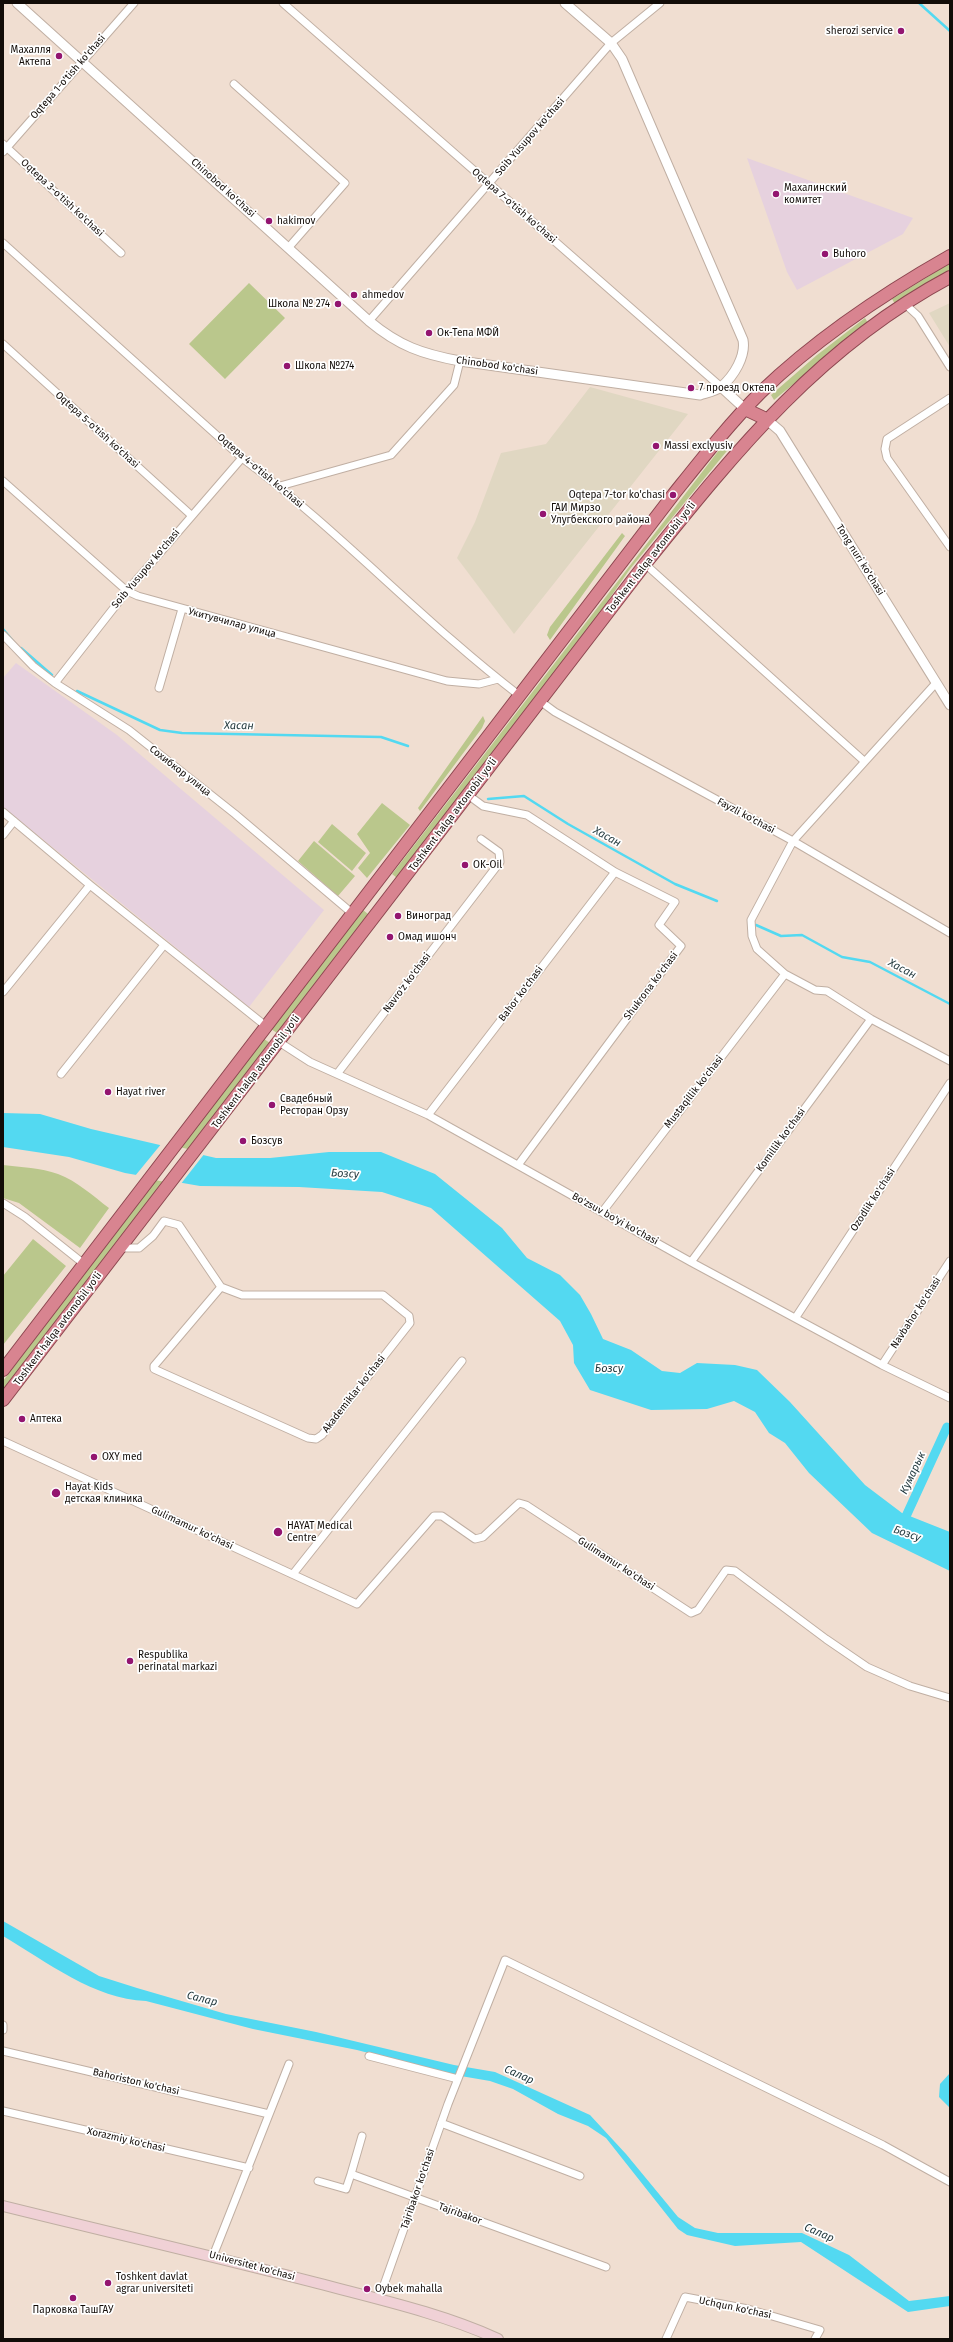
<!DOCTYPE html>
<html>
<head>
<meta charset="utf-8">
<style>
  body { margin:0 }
  #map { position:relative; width:953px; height:2342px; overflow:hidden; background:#f0ded1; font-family:"Fira Sans",sans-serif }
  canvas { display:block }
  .frame { position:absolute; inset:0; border:4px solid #120c08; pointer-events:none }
</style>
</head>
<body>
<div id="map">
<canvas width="953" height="2342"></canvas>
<div class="frame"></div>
</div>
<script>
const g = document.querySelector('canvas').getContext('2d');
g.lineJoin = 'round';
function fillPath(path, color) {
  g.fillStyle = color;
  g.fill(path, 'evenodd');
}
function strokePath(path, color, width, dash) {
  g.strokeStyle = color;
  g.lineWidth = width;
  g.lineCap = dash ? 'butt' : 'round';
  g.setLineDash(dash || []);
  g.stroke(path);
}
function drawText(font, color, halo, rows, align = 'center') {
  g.font = font + ' "Fira Sans",sans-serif';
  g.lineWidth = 3.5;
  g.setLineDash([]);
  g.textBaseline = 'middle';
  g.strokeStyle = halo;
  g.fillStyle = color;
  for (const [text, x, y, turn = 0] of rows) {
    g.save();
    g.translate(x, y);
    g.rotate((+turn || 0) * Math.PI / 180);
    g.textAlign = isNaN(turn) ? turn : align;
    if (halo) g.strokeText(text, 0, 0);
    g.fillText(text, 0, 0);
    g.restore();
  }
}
const commercial = new Path2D(`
  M950 303V347L929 313Z
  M590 387 688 414 514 634 457 558 475 522 501 453 546 444Z`);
const industrial = new Path2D(`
  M747 158 913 218 903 234 797 290 787 272Z
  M16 663 117 735 324 910 249 1007 3 807V678Z`);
const green = new Path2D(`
  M950 263V270L895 304 892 299Z
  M249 283 285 318 225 379 189 344Z
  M865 318 868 323 774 400 771 395 817 355Z
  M726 441 731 446 630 569 589 628 397 878 392 874Z
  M622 533 625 536 550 640 547 635 550 627Z
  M483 716 485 721 482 728 420 811 418 808Z
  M382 803 410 825 367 878 358 868 370 853 357 834Z
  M332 824 366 853 352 871 318 842Z
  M314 841 355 876 338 896 298 861Z
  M363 910 368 914 277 1033 271 1029Z
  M264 1039 270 1043 3 1392V1381Z
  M3 1165C21 1167 41 1168 58 1174 77 1181 93 1196 109 1208L80 1248 19 1203 3 1198Z
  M33 1239 66 1266 3 1345V1276Z`);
const water = new Path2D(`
  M3 1113 40 1114 91 1129 216 1158H270L329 1152H381L435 1174 502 1228 527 1258 560 1275 580 1295 591 1314 603 1339 631 1350 662 1371 680 1373 697 1363 735 1365 757 1370 790 1402 865 1485 902 1513 950 1532V1571L872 1533 809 1473 785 1443 769 1433 755 1412 734 1401 707 1409 651 1410 590 1390 574 1363 573 1345 560 1321 431 1208 382 1192 299 1187 200 1186 125 1173 69 1157 3 1147Z
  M3 1921 99 1976 137 1988 226 2014 316 2032 454 2065 495 2072 590 2115 626 2154 678 2217 695 2228 718 2233H802L849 2255 909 2301 950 2296V2306L908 2312 801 2242 735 2246 687 2235 678 2229 606 2138 588 2126 558 2114 513 2089 490 2081 449 2074 357 2050 253 2029 146 2001C94 1999 47 1962 3 1936Z
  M950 2073V2108L939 2097 940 2084Z`);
const pier = new Path2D(`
  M162 1143 205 1153 180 1185 135 1176Z`);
const stream = new Path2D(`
  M919 3 950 31
  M3 629 13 641
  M21 648 52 675
  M77 691 160 730 182 733 381 737 408 746
  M488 799 524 796 568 824 675 884 717 901
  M756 925 781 936 802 935 842 957 870 962 950 1004`);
const canal = new Path2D(`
  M902 1525 947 1427`);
const minor = new Path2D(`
  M283 3 721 387
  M234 84 345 183 289 247
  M3 144 121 253
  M3 152 134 3
  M3 243 242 458C340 531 423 622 520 696
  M905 304 918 316 950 367
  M369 321 611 43 660 3
  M3 344 191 515
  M950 398 887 439 885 449 887 458 950 547
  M3 481 127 591 138 596 447 681 479 684 498 679
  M280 486 391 455 454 385 460 361
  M645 564 864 761
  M3 635 33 666 55 683 129 730 235 814 353 914
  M55 683 127 591 242 458
  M936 683 793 841 751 920 752 936 757 949 785 974 815 990 827 991 871 1019 950 1061
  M159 688 182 609
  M540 701 555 712 793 841 950 933
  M468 795 483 806 527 815 615 872 675 902 659 925 681 946 518 1165
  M3 812 90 885 267 1027
  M3 835 14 821
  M3 992 90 885
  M279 1042 310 1062 428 1115 691 1262 882 1365 950 1398
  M61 1074 164 945
  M337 1074 500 862 499 852 481 839
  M428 1115 615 872
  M3 1203 25 1217 84 1264
  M603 1211 785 974
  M120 1248H139L153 1236 164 1221 179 1225 221 1287 242 1295H383L409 1316 410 1323 322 1435 316 1439 308 1438 154 1369V1366L221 1287
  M691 1262 871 1019
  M796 1317 950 1083
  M882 1365 950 1261
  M3 1441 357 1604 434 1516H442L475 1539 483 1537 519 1503 526 1505 691 1613 698 1610 726 1570 735 1571 826 1639 867 1667 910 1686 950 1698
  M293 1574 462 1361
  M3 2025V2030
  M3 2051 269 2114
  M369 2056 458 2079
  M3 2111 249 2168
  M441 2123 580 2176
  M362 2136 351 2174 606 2267
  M318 2181 346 2189 351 2174
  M213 2256 289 2064
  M379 2299 448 2104 505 1960 883 2145 950 2182
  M666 2339 685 2297 748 2309 820 2330 815 2339`);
const tertiary = new Path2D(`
  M17 3 369 321C399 346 422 354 460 361L700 395C706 393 716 391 721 387 734 376 746 356 743 340L622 59 611 43 565 3
  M721 387 745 409
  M766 419 780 431 950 705`);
const secondary = new Path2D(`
  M3 2206C108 2232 212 2256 317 2283 377 2299 441 2313 498 2339`);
const trunk = new Path2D(`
  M745 409 766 419
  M3 1370 673 495C701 460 729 424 761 392 817 338 883 294 950 256
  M3 1400 645 564C736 451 819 347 950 277`);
const markers = [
  [901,31,4,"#931570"],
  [59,56,4,"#931570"],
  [776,194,4,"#931570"],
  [269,221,4,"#931570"],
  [825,254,4,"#931570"],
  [354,295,4,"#931570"],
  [338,304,4,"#931570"],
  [429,333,4,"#931570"],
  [287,366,4,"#931570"],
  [691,388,4,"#931570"],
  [656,446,4,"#931570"],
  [673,495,4,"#931570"],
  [543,514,4,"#931570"],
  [465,865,4,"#931570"],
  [398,916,4,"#931570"],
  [390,937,4,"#931570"],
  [108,1092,4,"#931570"],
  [272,1105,4,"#931570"],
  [243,1141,4,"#931570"],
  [22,1419,4,"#931570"],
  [94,1457,4,"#931570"],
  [56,1493,5,"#931570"],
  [278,1532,5,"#931570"],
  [130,1661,4,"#931570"],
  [108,2283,4,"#931570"],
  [367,2289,4,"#931570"],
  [73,2298,4,"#931570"]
];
const poiNames = [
  ["sherozi service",893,31,"right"],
  ["Махалля",51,50,"right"],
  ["Актепа",51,62,"right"],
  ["Махалинский",784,188],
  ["комитет",784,200],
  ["hakimov",277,221],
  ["Buhoro",833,254],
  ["ahmedov",362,295],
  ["Школа № 274",330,304,"right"],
  ["Ок-Тепа МФЙ",437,333],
  ["Школа №274",295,366],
  ["7 проезд Октепа",699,388],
  ["Massi exclyusiv",664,446],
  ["Oqtepa 7-tor ko'chasi",665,495,"right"],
  ["ГАИ Мирзо",551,508],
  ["Улугбекского района",551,520],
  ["OK-Oil",473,865],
  ["Виноград",406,916],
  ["Омад ишонч",398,937],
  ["Hayat river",116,1092],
  ["Свадебный",280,1099],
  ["Ресторан Орзу",280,1111],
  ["Бозсув",251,1141],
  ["Аптека",30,1419],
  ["OXY med",102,1457],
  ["Hayat Kids",65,1487],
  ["детская клиника",65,1499],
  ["HAYAT Medical",287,1526],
  ["Centre",287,1538],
  ["Respublika",138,1655],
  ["perinatal markazi",138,1667],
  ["Toshkent davlat",116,2277],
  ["agrar universiteti",116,2289],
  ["Oybek mahalla",375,2289],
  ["Парковка ТашГАУ",73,2310,"center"]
];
const streetNames = [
  ["Oqtepa 1-o'tish ko'chasi",68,77,-49],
  ["Soib Yusupov ko'chasi",530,137,-49],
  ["Chinobod ko'chasi",223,188,42],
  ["Oqtepa 3-o'tish ko'chasi",62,198,43],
  ["Oqtepa 7-o'tish ko'chasi",514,206,41],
  ["Chinobod ko'chasi",497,366,8],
  ["Oqtepa 5-o'tish ko'chasi",97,430,42],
  ["Oqtepa 4-o'tish ko'chasi",260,471,40],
  ["Toshkent halqa avtomobil yo'li",651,558,-52],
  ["Tong nuri ko'chasi",860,560,58],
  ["Soib Yusupov ko'chasi",146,569,-50],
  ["Укитувчилар улица",232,623,15],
  ["Сохибкор улица",180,771,38],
  ["Toshkent halqa avtomobil yo'li",453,815,-53],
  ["Fayzli ko'chasi",746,816,28],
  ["Navro'z ko'chasi",407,983,-53],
  ["Shukrona ko'chasi",651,986,-53],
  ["Bahor ko'chasi",521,994,-53],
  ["Toshkent halqa avtomobil yo'li",256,1072,-53],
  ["Mustaqillik ko'chasi",694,1092,-52],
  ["Komillik ko'chasi",781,1140,-54],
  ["Ozodlik ko'chasi",873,1200,-57],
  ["Bo'zsuv bo'yi ko'chasi",615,1219,29],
  ["Navbahor ko'chasi",916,1313,-57],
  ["Toshkent halqa avtomobil yo'li",58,1329,-53],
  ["Akademiklar ko'chasi",354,1394,-52],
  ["Gulimamur ko'chasi",192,1528,25],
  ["Gulimamur ko'chasi",616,1564,33],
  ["Bahoriston ko'chasi",136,2082,13],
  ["Xorazmiy ko'chasi",126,2140,13],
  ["Tajribakor ko'chasi",418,2189,-71],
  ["Tajribakor",460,2214,20],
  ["Universitet ko'chasi",252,2266,15],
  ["Uchqun ko'chasi",735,2308,12]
];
const waterNames = [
  ["Хасан",239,726,1],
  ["Хасан",607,837,29],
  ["Хасан",902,969,28],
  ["Бозсу",345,1174,3],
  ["Бозсу",609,1369],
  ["Кумарык",913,1473,-65],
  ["Бозсу",907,1534,19],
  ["Салар",202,1999,14],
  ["Салар",519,2075,24],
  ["Салар",819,2233,23]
];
fillPath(commercial, '#e0d7c2');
fillPath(industrial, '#e6d1de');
fillPath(green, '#bac78c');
fillPath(water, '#53d9f1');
fillPath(pier, '#f0ded1');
strokePath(stream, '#53d9f1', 2.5);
strokePath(canal, '#53d9f1', 9);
strokePath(minor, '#c0afa3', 9);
strokePath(tertiary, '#c0afa3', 11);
strokePath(secondary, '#c0afa3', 12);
strokePath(trunk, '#8c464f', 14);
strokePath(minor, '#fff', 7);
strokePath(tertiary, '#fff', 9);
strokePath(secondary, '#f0d1d6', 10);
strokePath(trunk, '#d88490', 12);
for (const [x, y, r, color] of markers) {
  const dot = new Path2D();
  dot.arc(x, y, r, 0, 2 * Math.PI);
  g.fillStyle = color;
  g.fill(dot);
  strokePath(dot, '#fff', 1.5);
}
drawText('10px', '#120c08', '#fff', poiNames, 'left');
drawText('10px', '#120c08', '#fff', streetNames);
drawText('italic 11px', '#1f363b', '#fff', waterNames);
</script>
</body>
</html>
